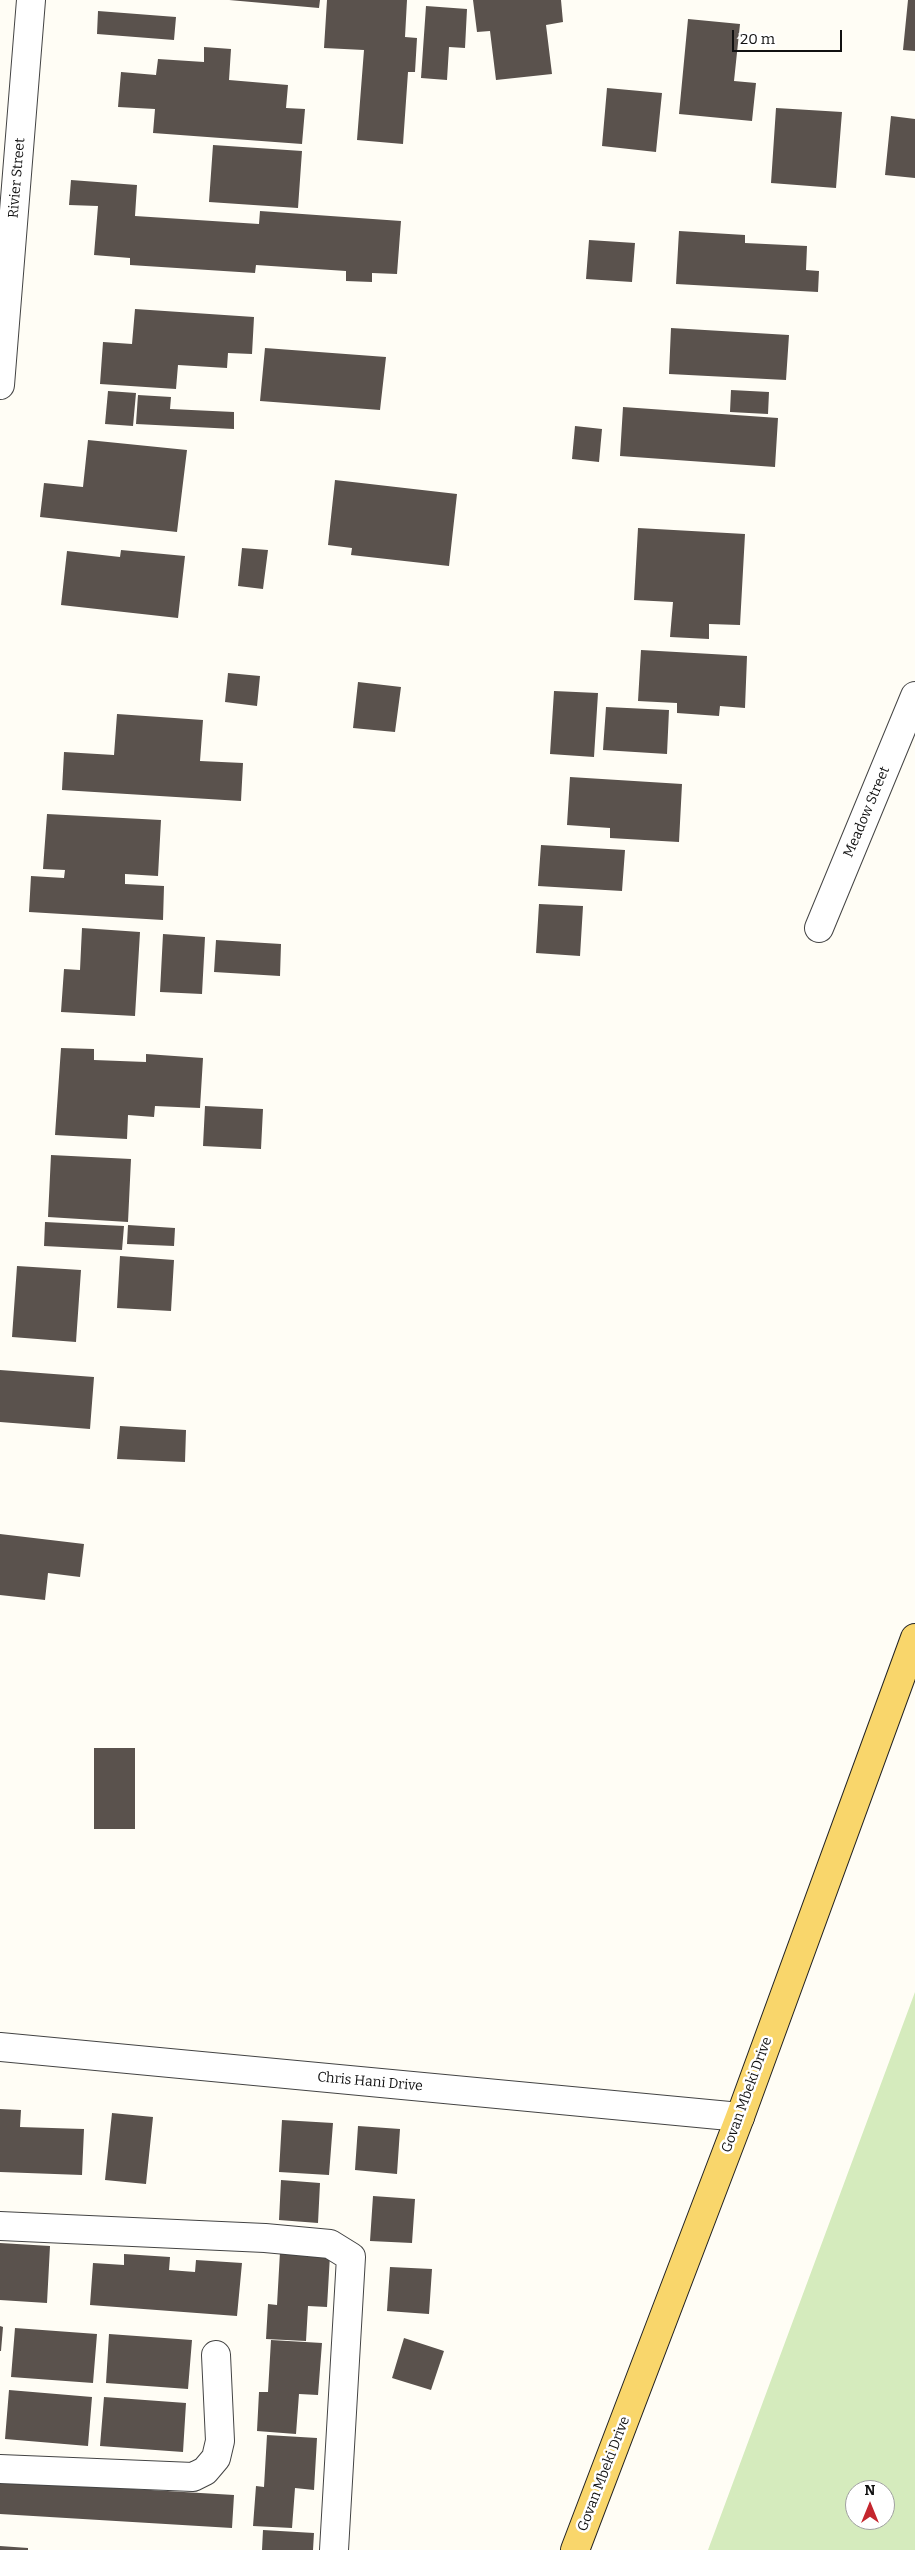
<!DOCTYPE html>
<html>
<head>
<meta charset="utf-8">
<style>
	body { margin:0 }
	#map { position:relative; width:915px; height:2550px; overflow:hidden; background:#fffdf5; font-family:Bitter,serif }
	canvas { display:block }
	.north { position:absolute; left:845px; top:2480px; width:50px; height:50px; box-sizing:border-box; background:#fff; border:1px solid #a0a0a0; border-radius:50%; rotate:0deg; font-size:14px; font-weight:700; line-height:20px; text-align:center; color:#111 }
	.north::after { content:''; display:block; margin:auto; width:18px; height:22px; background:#c4262e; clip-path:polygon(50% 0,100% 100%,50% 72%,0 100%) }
	.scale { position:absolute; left:732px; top:30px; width:110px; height:22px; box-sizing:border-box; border:2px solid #111; border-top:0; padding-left:6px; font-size:15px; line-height:18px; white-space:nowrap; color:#111; -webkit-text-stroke:4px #fff; paint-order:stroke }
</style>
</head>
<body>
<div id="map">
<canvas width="915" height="2550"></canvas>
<div class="north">N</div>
<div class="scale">20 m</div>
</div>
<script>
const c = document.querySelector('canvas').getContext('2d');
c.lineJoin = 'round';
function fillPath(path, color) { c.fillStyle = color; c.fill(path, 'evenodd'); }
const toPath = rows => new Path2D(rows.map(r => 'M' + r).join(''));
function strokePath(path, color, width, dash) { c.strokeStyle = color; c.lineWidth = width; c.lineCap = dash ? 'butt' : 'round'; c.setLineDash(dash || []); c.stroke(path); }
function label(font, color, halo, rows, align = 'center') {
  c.font = font + ' Bitter,serif'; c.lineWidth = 5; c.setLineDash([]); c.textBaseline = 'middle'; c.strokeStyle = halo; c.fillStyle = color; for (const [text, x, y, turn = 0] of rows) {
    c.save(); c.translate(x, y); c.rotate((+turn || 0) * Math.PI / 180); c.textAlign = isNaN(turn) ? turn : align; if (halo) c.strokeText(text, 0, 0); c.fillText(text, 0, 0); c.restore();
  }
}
const green = toPath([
	[915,1992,915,2550,708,2550],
	[855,2490,885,2490,885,2520,855,2520]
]);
const building = toPath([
	[229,0,320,0,319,8],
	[327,0,407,0,405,37,417,38,415,72,408,72,403,144,357,140,364,50,324,48],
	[473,0,561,0,563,22,546,25,552,74,496,80,490,31,477,32],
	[908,0,915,0,915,51,903,50],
	[426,6,467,9,465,48,449,47,447,80,421,78],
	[98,11,176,17,174,40,97,34],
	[688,19,740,24,734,81,756,83,752,121,679,114],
	[204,47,231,49,229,80,288,85,286,108,305,109,302,144,153,133,155,109,118,107,121,72,156,75,158,59,204,62],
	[607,88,662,93,656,152,602,146],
	[776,108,842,112,836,188,771,183],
	[891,116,915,119,915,178,885,175],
	[213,145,302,151,298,208,209,202],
	[71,180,137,185,135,216,259,224,260,211,401,221,397,274,372,273,372,282,346,281,346,271,256,265,255,273,130,265,130,258,94,255,98,206,69,205],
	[679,231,745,235,745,243,807,246,806,270,819,271,818,292,676,284],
	[589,240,635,243,632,282,586,279],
	[135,309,254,317,252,354,228,353,227,368,178,365,176,389,100,384,103,342,132,344],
	[671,328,789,335,786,380,669,374],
	[265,348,386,357,380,410,260,401],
	[731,390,769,392,768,414,730,412],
	[108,391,136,393,133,426,105,424],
	[138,395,171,397,170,409,234,412,234,429,136,424],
	[623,407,778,418,775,467,620,456],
	[575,426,602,429,599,462,572,459],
	[88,440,187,450,177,532,40,517,44,483,83,487],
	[335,480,457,494,449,566,351,555,352,548,328,545],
	[638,528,745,534,740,625,709,624,709,639,670,637,673,602,634,600],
	[242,548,268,550,263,589,238,586],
	[121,550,185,556,178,618,61,605,67,551,120,557],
	[641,650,747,656,745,708,720,706,719,716,677,713,677,703,638,701],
	[228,673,260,676,257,706,225,702],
	[358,682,401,687,395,732,353,728],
	[554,691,598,693,594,757,550,754],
	[606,707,669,710,667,754,603,750],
	[117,714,203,720,200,761,243,763,241,801,62,790,64,752,114,755],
	[570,777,682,784,679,842,610,838,610,828,567,825],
	[47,814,161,820,158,876,125,874,125,884,164,886,163,920,29,912,31,876,64,878,65,870,43,869],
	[541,845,625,850,622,891,538,886],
	[539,904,583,906,580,956,536,953],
	[82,928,140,932,135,1016,61,1012,64,969,80,970],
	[163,934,205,937,202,994,160,992],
	[216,940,281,944,280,976,214,972],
	[61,1048,94,1049,94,1060,146,1062,146,1054,203,1058,200,1108,155,1106,154,1117,128,1115,127,1139,55,1135],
	[205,1106,263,1109,261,1149,203,1146],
	[51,1155,131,1159,128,1222,48,1217],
	[45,1222,124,1226,122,1250,44,1246],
	[128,1225,175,1228,174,1246,127,1244],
	[120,1256,174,1260,171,1311,117,1308],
	[17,1266,81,1270,76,1342,12,1337],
	[0,1370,94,1377,90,1429,0,1422],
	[120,1426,186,1430,185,1462,117,1459],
	[0,1534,84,1544,80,1577,48,1573,45,1600,0,1595],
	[94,1748,135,1748,135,1829,94,1829],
	[0,2109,21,2110,20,2127,84,2129,82,2175,0,2172],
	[112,2113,153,2117,146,2184,105,2180],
	[282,2120,333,2123,329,2175,279,2172],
	[358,2126,400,2129,397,2174,355,2170],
	[281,2180,320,2183,318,2223,279,2220],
	[373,2196,415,2199,412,2243,370,2241],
	[0,2243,50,2246,47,2303,0,2300],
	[280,2252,330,2255,327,2307,308,2306,306,2341,266,2339,268,2304,277,2305],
	[124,2254,170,2257,169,2270,195,2272,196,2260,242,2263,237,2316,90,2305,93,2263,124,2265],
	[390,2267,432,2269,429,2314,387,2311],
	[0,2326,3,2327,1,2351,0,2351],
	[15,2328,97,2334,93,2383,11,2377],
	[109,2334,192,2340,188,2389,106,2383],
	[404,2338,444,2351,431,2390,392,2378],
	[271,2340,322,2343,318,2395,299,2394,296,2434,257,2431,259,2392,268,2392],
	[9,2390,92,2397,88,2446,5,2439],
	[104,2397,186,2403,183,2452,100,2446],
	[267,2435,317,2438,314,2490,295,2488,292,2528,253,2526,256,2486,264,2487],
	[0,2481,234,2495,232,2528,0,2514],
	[263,2530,314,2533,313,2550,262,2550],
	[0,2546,28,2548,28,2550,0,2550]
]);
const minor = toPath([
	[0,385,31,0],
	[819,928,915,696],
	[0,2047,740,2117],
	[0,2226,265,2238,330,2244,351,2257,334,2550],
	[0,2469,193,2477,205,2471,216,2458,220,2441,216,2355]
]);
const major = toPath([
	[575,2550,740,2117,915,1638]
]);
const streetNames = [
	["Rivier Street",17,178,-85],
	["Meadow Street",867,812,-67],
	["Chris Hani Drive",370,2082,5],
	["Govan Mbeki Drive",747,2095,-70],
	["Govan Mbeki Drive",604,2474,-69]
];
fillPath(green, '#d5ebbd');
fillPath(building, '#5a524d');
strokePath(minor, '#444', 30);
strokePath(major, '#222', 30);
strokePath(minor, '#fff', 28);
strokePath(major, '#f9d66b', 28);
label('14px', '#111', '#fff', streetNames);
</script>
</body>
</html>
